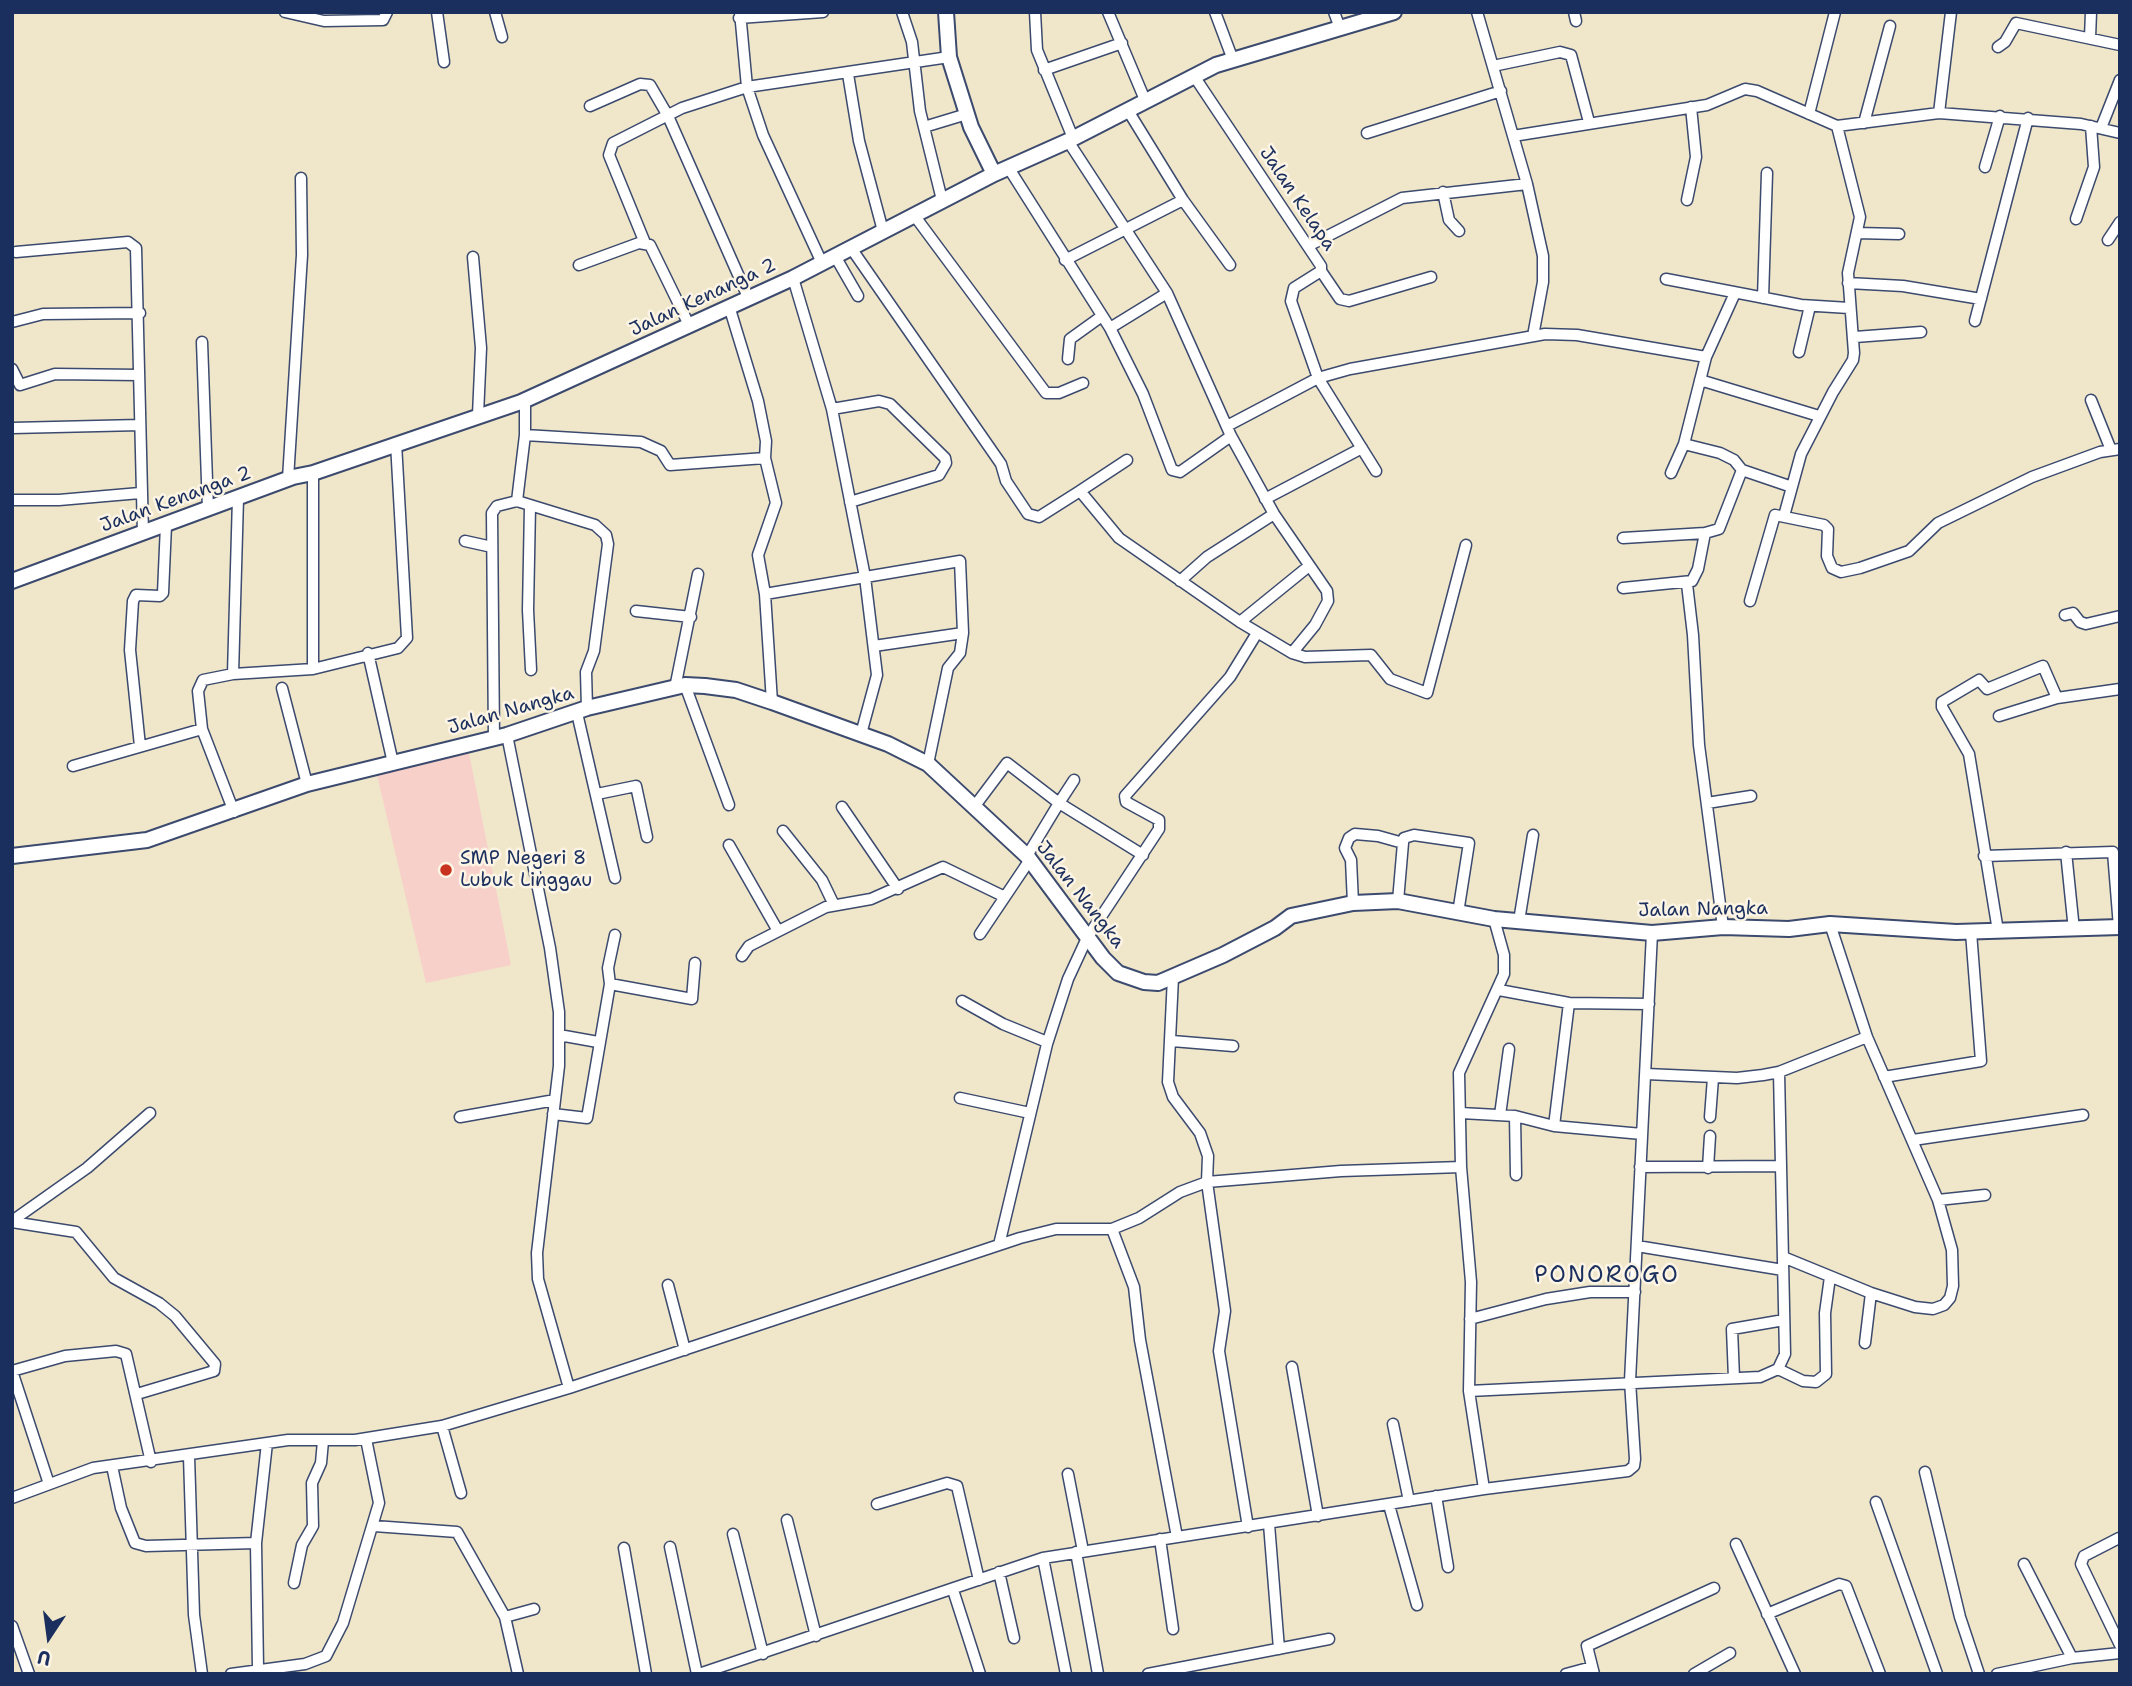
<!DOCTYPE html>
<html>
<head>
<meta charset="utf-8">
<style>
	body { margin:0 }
	#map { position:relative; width:2132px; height:1686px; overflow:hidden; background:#f0e6c9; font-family:"Shantell Sans",sans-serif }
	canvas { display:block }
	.frame { position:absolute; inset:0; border:14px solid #1b2f5e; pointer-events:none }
	.north { position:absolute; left:14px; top:1602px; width:70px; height:70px; -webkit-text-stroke:5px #fcf5e5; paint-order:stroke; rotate:193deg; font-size:19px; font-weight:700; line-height:28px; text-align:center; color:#1b2f5e }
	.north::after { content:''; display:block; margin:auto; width:24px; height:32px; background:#1b2f5e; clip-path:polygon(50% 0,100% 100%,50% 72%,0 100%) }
</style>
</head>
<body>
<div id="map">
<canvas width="2132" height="1686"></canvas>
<div class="frame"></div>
<div class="north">U</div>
</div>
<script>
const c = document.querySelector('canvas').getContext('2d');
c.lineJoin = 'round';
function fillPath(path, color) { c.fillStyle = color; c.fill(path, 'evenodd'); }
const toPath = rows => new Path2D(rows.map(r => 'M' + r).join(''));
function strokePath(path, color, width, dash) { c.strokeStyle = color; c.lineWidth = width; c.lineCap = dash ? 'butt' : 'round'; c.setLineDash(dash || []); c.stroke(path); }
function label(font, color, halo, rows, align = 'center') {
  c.font = font + ' "Shantell Sans",sans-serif'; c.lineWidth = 5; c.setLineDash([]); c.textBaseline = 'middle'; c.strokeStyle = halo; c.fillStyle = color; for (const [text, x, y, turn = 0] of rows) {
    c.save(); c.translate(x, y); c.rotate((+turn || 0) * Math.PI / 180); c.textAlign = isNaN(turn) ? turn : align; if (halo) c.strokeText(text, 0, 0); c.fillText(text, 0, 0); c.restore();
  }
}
const built = toPath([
	[469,753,511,965,426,983,377,775]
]);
const street = toPath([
	[285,12,324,21,383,20,387,12],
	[437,12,444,62],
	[495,12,502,37],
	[740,12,747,87,763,135,822,263],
	[902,12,912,42,920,111,942,200],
	[1035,12,1037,50,1073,138],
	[1108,12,1145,100],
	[1215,12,1233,60],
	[1334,12,1340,28],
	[1477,12,1527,184,1543,256,1543,282,1533,336],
	[1574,12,1576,21],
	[739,18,823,12],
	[2090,38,2091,12],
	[1998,47,2005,42,2016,23,2120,45],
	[1493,66,1560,52,1571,55,1589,122],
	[1044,70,1122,43],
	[848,74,859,141,883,231],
	[1194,76,1321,266,1321,271,1294,288,1291,301,1318,378,1376,471],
	[590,106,640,84,650,85,668,116,748,297],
	[1127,109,1183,200,1230,265],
	[1939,113,1951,12],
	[1809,114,1835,12],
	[1864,123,1890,26],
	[924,127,967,114],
	[2101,128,2120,80],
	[1367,133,1501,91],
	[1513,136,1707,105,1745,89,1757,91,1837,126,1939,113,2081,124,2120,133],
	[1008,167,1110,328,1143,394,1172,470,1180,472,1231,436],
	[1985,167,2000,116],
	[1443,192,1449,220,1459,231],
	[1687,200,1696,157,1691,107],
	[914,215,1046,393,1059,393,1083,383],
	[2076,219,2094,167,2091,126],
	[1857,233,1899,234],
	[2108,240,2120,222],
	[645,243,609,155,613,143,682,108,747,87,949,57],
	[1308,246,1402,198,1527,184],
	[851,248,1001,464,1006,481,1028,514,1039,517,1080,491,1119,538,1240,622,1292,653,1315,625,1328,601,1327,591,1274,514,1231,436,1167,293,1068,141],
	[16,252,128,242,136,248,143,534],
	[835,256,858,296],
	[473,257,481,348,478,415],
	[1065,260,1183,200],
	[579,265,639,243,650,245,689,325],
	[1321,271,1340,299,1349,301,1431,277],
	[793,278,832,409,865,577,877,675,861,734],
	[1666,279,1801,305,1849,308],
	[1848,283,1903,286,1981,299],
	[1735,293,1706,357,1684,444,1720,453,1734,460,1742,470,1792,487],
	[1763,298,1767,173],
	[1975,321,2028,118],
	[12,322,43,314,140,313],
	[1110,328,1167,293],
	[1855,337,1921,332],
	[202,342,208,509],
	[1799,352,1810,306],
	[1068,359,1070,339,1102,316],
	[12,369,20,385,55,374,139,375],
	[1700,380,1819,416],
	[2091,400,2111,450],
	[832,409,879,401,890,404,945,458,946,463,939,475,850,502],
	[1227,426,1318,378,1350,369,1545,334,1577,335,1706,357],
	[12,428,140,425],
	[525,435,641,442,661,451,670,465,765,458,766,441,758,401,729,306],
	[765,458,776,503,758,555,765,594,772,702],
	[1671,473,1684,444],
	[288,479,302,255,301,178],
	[1080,491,1127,460],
	[1265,499,1362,448],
	[12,500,59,500,140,493],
	[517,501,525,435,525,400],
	[530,506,528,610,531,670],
	[1784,516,1801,454,1833,392,1853,360,1854,353,1848,273,1860,217,1837,126],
	[1623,538,1705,533,1719,529,1742,470],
	[465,541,492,547],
	[1180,581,1207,557,1274,514],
	[1687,584,1693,635,1699,745,1723,927],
	[1623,588,1692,581,1698,569,1705,533],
	[765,594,960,561,963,633,960,653,948,668,928,764],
	[1750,601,1775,515,1824,525,1828,529,1827,556,1832,568,1841,572,1860,568,1909,551,1938,523,2032,477,2100,452,2120,449],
	[636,611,691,617],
	[2065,615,2073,613,2080,622,2086,624,2120,616],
	[1240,622,1309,566],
	[874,646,963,633],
	[368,653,393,763],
	[1292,653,1305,657,1371,655,1390,679,1427,693,1466,545],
	[313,669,313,473],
	[233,674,238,498],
	[685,685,729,805],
	[282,688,307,784],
	[675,688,698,574],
	[577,713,615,878],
	[1999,716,2057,698],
	[507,735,550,948,559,1012,559,1066,537,1253,538,1279,569,1388],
	[494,739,492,513,497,506,517,501,595,525,606,535,608,544,594,651,586,672,587,708],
	[140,746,130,650,133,601,136,595,160,596,163,593,166,525],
	[73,766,202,729],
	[597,794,636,786,647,837],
	[1707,803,1751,796],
	[842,807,898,889],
	[974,807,1007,763,1059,803,1074,780],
	[234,812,202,729,198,691,203,680,233,674,313,669,398,648,407,638,396,443],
	[783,831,822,880,834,905],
	[729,845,778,931],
	[2066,852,2074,930],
	[1027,856,1059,803,1143,855],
	[1984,856,2113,852,2119,927],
	[1398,901,1403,843],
	[1353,903,1351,860,1345,848,1349,838,1355,834,1378,836,1403,843,1404,838,1414,835,1469,843,1458,913],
	[1519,921,1533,835],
	[1998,931,1969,754,1942,707,1942,702,1979,680,1987,689,2043,666,2057,698,2120,689],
	[980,934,1029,861],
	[742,956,749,946,826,907,871,899,943,867,1003,896],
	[1173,977,1168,1082,1173,1097,1200,1133,1208,1156,1207,1182,1225,1311,1219,1351,1248,1527],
	[610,984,692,999,695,963],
	[1499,990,1569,1003,1649,1004],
	[962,1001,1003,1024,1047,1042],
	[559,1035,598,1042],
	[1172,1041,1233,1046],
	[1646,1074,1737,1078,1763,1075,1779,1072,1867,1037],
	[1884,1077,1981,1061,1971,932],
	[960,1098,1030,1113],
	[1461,1113,1515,1116,1554,1126,1642,1134],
	[553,1114,587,1118,610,984,608,968,615,935],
	[1500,1115,1509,1049],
	[1515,1116,1516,1175],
	[460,1117,555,1100],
	[1710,1117,1713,1078],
	[1554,1126,1569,1003],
	[1913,1140,2083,1115],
	[1640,1167,1781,1166],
	[1708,1168,1710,1136],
	[1938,1200,1985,1195],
	[12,1221,87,1168,150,1113],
	[12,1222,76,1232,114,1278,159,1303,175,1316,215,1364,214,1371,137,1394],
	[1112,1229,1134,1287,1140,1340,1177,1537],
	[999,1245,1047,1044,1068,979,1087,938,1159,829,1159,820,1126,802,1125,796,1230,677,1257,633],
	[1637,1246,1783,1270],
	[1783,1257,1871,1293,1915,1307,1933,1309,1944,1305,1950,1298,1953,1286,1952,1250,1938,1200,1867,1037,1830,924],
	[668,1285,685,1350],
	[1470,1319,1546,1299,1590,1292,1635,1292],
	[1865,1343,1871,1293],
	[1292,1367,1318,1516],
	[1778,1369,1803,1381,1816,1382,1826,1374,1825,1313,1830,1277],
	[1734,1378,1732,1329,1784,1320],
	[1469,1391,1760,1377,1778,1369,1785,1354,1779,1072],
	[1393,1424,1409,1501],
	[442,1426,461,1493],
	[189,1456,194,1615,202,1674],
	[112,1466,121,1508,135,1543,146,1546,256,1543],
	[1925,1472,1960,1617,1979,1674],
	[1068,1474,1083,1551],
	[49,1484,12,1371,65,1356,116,1351,126,1354,151,1462],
	[1484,1489,1469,1391,1471,1282,1461,1167,1459,1073,1504,974,1504,955,1494,919],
	[1436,1496,1448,1567],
	[12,1498,93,1468,288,1440,355,1440,442,1426,569,1388,1020,1238,1056,1229,1112,1229,1139,1218,1180,1192,1207,1182,1341,1171,1461,1167],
	[1876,1502,1937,1674],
	[877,1504,947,1483,957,1486,979,1580],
	[1389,1505,1417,1605],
	[787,1520,816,1636],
	[1269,1524,1279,1649],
	[374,1526,457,1532,505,1617,518,1674],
	[733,1534,763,1654],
	[2119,1538,2084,1556,2081,1564,2120,1645],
	[1160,1539,1173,1629],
	[1736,1544,1795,1674],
	[670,1547,697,1674],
	[624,1548,646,1674],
	[1076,1552,1098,1674],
	[1043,1558,1066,1674],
	[2024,1564,2072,1658],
	[999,1572,1014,1638],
	[294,1583,302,1545,313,1526,312,1483,321,1463,323,1441],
	[953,1590,980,1674],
	[1767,1614,1839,1584,1846,1586,1880,1674],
	[505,1617,534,1609],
	[12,1626,29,1674],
	[258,1668,256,1543,267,1443],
	[231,1674,305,1664,326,1656,343,1623,379,1503,366,1439],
	[699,1674,1043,1558,1484,1489,1628,1471,1634,1466,1635,1459,1630,1381,1652,933],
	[1148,1674,1329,1639],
	[1566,1674,1592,1667],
	[1594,1674,1587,1646,1714,1588],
	[1694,1674,1730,1653],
	[1997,1674,2072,1658,2120,1653]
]);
const secondary = toPath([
	[946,12,949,57,971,127,994,174],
	[12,581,293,477,313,473,521,402,793,278,994,174,1068,141,1216,65,1394,12],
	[12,856,147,840,307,784,507,735,587,708,685,685,705,686,736,690,772,702,888,744,928,764,1027,856,1103,958,1118,973,1144,982,1158,983,1223,955,1275,928,1291,916,1353,903,1398,901,1494,919,1652,933,1723,927,1789,929,1830,924,1956,932,2120,927]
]);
const markers = [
	[446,870,7,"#c8321e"]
];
const streetNames = [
	["Jalan Kelapa",1297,199,56],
	["Jalan Kenanga 2",703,298,-25],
	["Jalan Kenanga 2",176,500,-20],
	["Jalan Nangka",511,711,-16],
	["Jalan Nangka",1080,895,52],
	["Jalan Nangka",1703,910,-1]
];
const poiNames = [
	["SMP Negeri 8",460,859],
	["Lubuk Linggau",460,881]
];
const quarterNames = [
	["PONOROGO",1607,1276]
];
fillPath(built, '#f7d0ca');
strokePath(street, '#3b4a6e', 13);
strokePath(secondary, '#3b4a6e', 18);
strokePath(street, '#fff', 10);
strokePath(secondary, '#fff', 14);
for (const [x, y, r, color] of markers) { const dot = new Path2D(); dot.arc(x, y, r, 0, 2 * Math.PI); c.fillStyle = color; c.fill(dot); strokePath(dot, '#fcf5e5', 2.5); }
label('19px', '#1b2f5e', '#fcf5e5', streetNames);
label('19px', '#1b2f5e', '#fcf5e5', poiNames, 'left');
c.letterSpacing = '2px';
label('23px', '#1b2f5e', '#fcf5e5', quarterNames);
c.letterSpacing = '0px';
</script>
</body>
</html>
